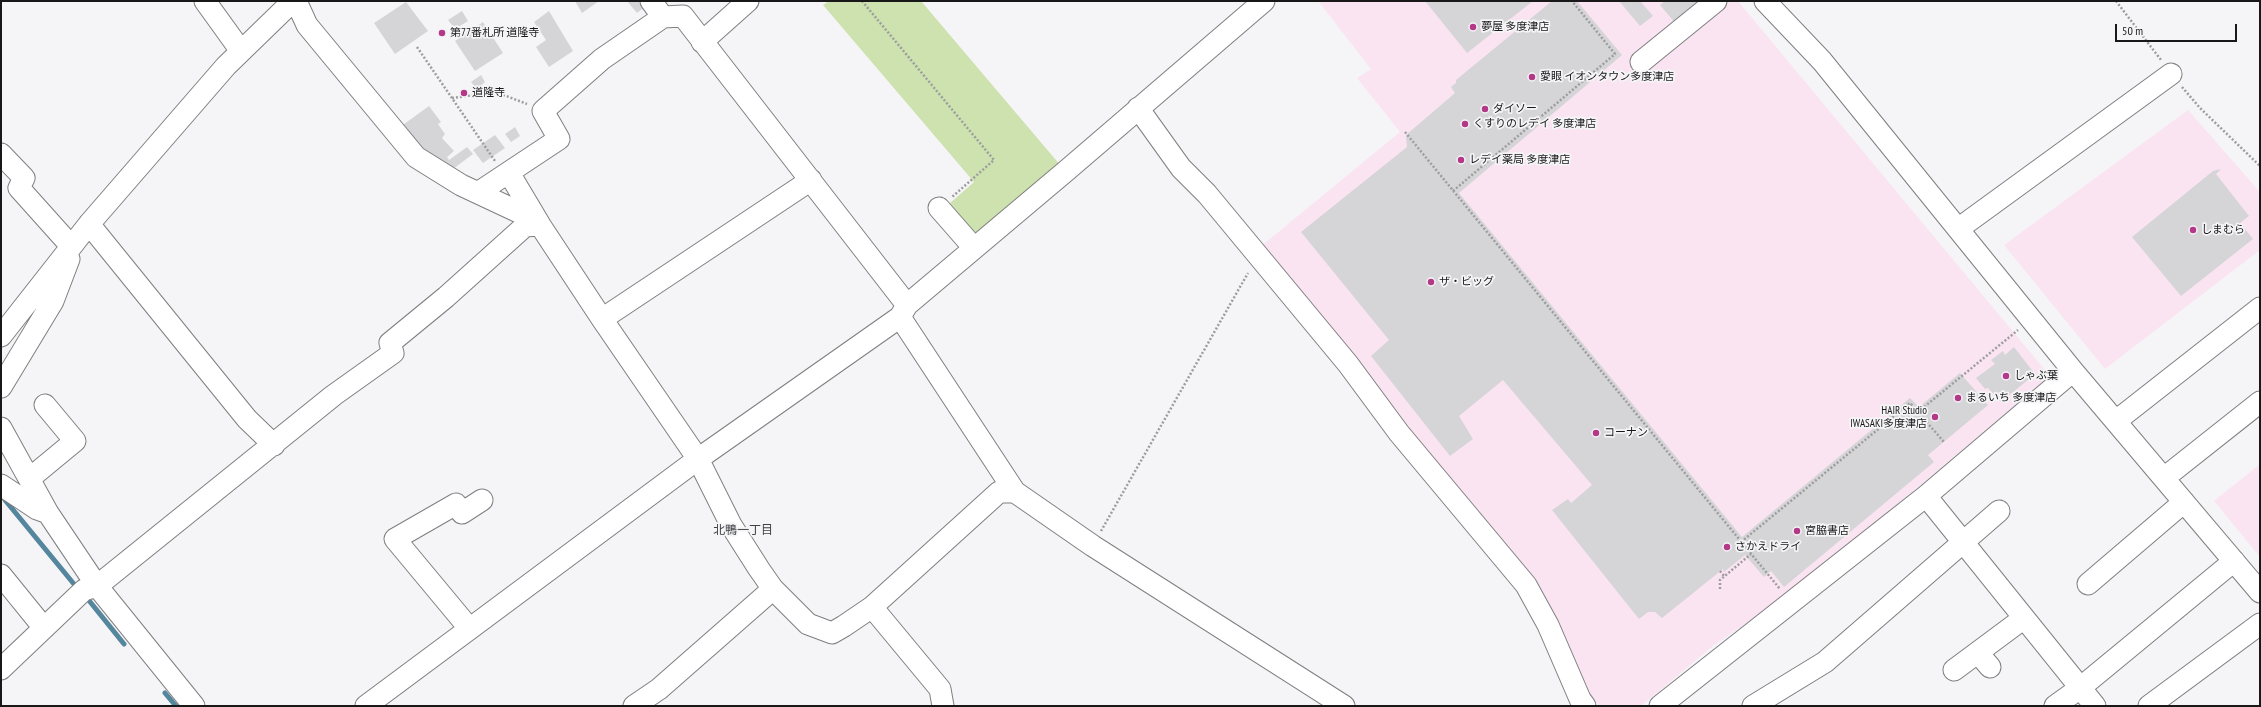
<!DOCTYPE html>
<html>
<head>
<meta charset="utf-8">
<style>
	body { margin:0 }
	#map { position:relative; width:2261px; height:707px; overflow:hidden; background:#f5f5f7; font-family:"PT Sans Narrow",sans-serif }
	canvas { display:block }
	.frame { position:absolute; inset:0; border:2px solid #181819; pointer-events:none }
	.scale { position:absolute; left:2115px; top:24px; width:122px; height:18px; box-sizing:border-box; border:2px solid #181819; border-top:0; padding-left:5px; font-size:12px; line-height:14px; white-space:nowrap; color:#181819; -webkit-text-stroke:3px #f5f5f7; paint-order:stroke }
</style>
</head>
<body>
<div id="map">
<canvas width="2261" height="707"></canvas>
<div class="frame"></div>
<div class="scale">50 m</div>
</div>
<script>
const c = document.querySelector('canvas').getContext('2d');
c.lineJoin = 'round';
function fillPath(path, color) { c.fillStyle = color; c.fill(path, 'evenodd'); }
const toPath = rows => new Path2D(rows.map(r => 'M' + r).join(''));
function strokePath(path, color, width, dash) { c.strokeStyle = color; c.lineWidth = width; c.lineCap = dash ? 'butt' : 'round'; c.setLineDash(dash || []); c.stroke(path); }
function label(font, color, halo, rows, align = 'center') {
  c.font = font + ' "PT Sans Narrow","Noto Sans JP",sans-serif'; c.lineWidth = 3.5; c.setLineDash([]); c.textBaseline = 'middle'; c.strokeStyle = halo; c.fillStyle = color; for (const [text, x, y, turn = 0] of rows) {
    c.save(); c.translate(x, y); c.rotate((+turn || 0) * Math.PI / 180); c.textAlign = isNaN(turn) ? turn : align; if (halo) c.strokeText(text, 0, 0); c.fillText(text, 0, 0); c.restore();
  }
}
const commercial = toPath([
	[1318,1,1738,1,2050,376,1795,590,1713,646,1641,706,1599,706,1592,697,1564,640,1402,418,1354,356,1260,247,1400,132,1357,78,1371,69],
	[2188,110,2260,192,2260,250,2105,369,2004,245],
	[2260,464,2260,557,2214,501]
]);
const green = toPath([
	[829,1,921,1,1061,166,976,238,950,203,974,182,823,5]
]);
const stream = toPath([
	[5,500,78,589],
	[87,598,124,644],
	[165,693,176,706]
]);
const building = toPath([
	[575,1,599,1,582,13],
	[627,1,640,1,645,7,637,13],
	[1425,1,1533,1,1467,53],
	[1552,1,1577,1,1622,55,1459,193,1742,537,1910,398,1919,407,1960,373,1988,405,1928,455,1934,462,1784,587,1771,571,1764,577,1745,555,1724,572,1723,569,1662,618,1655,612,1648,612,1639,619,1552,510,1568,499,1571,503,1592,485,1503,380,1459,416,1473,439,1450,456,1371,356,1389,340,1301,232,1407,147,1406,135,1455,93,1451,87,1456,83,1456,80],
	[1619,1,1640,1,1653,16,1640,26],
	[1665,1,1703,1,1676,24,1660,5],
	[406,2,428,31,395,54,374,23],
	[462,11,468,21,455,29,448,20],
	[549,11,573,51,549,67,536,47,546,40,534,22],
	[483,22,503,53,475,71,455,41],
	[481,75,485,82,477,89,471,82],
	[429,106,441,122,438,124,445,134,442,138,454,151,447,157,449,160,467,147,473,154,449,172,435,166,400,127],
	[515,127,520,136,511,142,505,134],
	[495,135,505,148,483,163,473,150],
	[2221,169,2216,174,2249,216,2240,223,2253,239,2181,296,2132,237,2213,171],
	[2014,347,2035,374,2001,402,1988,388,1985,389,1976,378,1995,364,1991,360,2003,351,2005,355]
]);
const path = toPath([
	[862,1,994,160,952,197],
	[2116,1,2161,60],
	[417,47,495,161],
	[2182,87,2200,108,2260,166],
	[452,98,496,92,527,104],
	[1405,132,1780,589],
	[1453,191,1615,54,1572,1],
	[1918,412,2018,330],
	[1101,531,1248,273],
	[1741,542,1910,403,1944,442],
	[1720,571,1724,576],
	[1720,589,1720,580,1751,554]
]);
const minor = toPath([
	[205,1,241,51],
	[296,1,307,25,416,157,461,185,525,215,539,224],
	[651,1,663,17],
	[1765,1,1822,61,2073,371,2260,592],
	[702,42,748,1],
	[1641,62,1716,1],
	[1138,108,1181,168,1207,194,1348,364,1399,433,1526,585,1548,625,1580,699,1585,706],
	[1,154,24,178,19,188,71,246],
	[509,173,540,225,602,319,698,459,731,525,759,569,773,589,808,624,832,633,844,626,872,607,999,492,1015,492],
	[479,192,559,139,543,111,602,59,663,17,683,16,907,305],
	[939,208,974,248],
	[89,224,247,419,274,445],
	[1958,229,2171,74],
	[900,317,1015,492,1093,546,1344,706],
	[602,319,811,180],
	[1,336,89,224,226,66,293,1],
	[1,387,53,301,69,259],
	[2116,421,2260,308],
	[1,428,48,513,97,586,194,706],
	[2164,478,2260,402],
	[29,479,75,441,45,405],
	[1,485,37,509,48,513],
	[1926,496,2095,706],
	[1,575,44,628],
	[2088,584,2184,502],
	[872,607,940,689,943,706],
	[469,628,395,539,456,504,462,513,482,500],
	[1978,653,1990,667],
	[1,669,84,590,97,586,334,395,393,353,390,343,446,297,525,226,540,225],
	[1954,670,2024,618],
	[366,706,698,459,900,317,907,305,1066,171,1264,1],
	[634,706,659,689,773,589],
	[1660,706,1926,496,2073,371],
	[1753,706,1825,662,1999,511],
	[2055,706,2080,688,2234,561],
	[2149,706,2260,624]
]);
const markers = [
	[1473,27,4,"#b33888"],
	[442,33,4,"#b33888"],
	[1532,77,4,"#b33888"],
	[464,93,4,"#b33888"],
	[1485,109,4,"#b33888"],
	[1465,124,4,"#b33888"],
	[1461,160,4,"#b33888"],
	[2193,230,4,"#b33888"],
	[1431,282,4,"#b33888"],
	[2006,376,4,"#b33888"],
	[1958,398,4,"#b33888"],
	[1935,417,4,"#b33888"],
	[1596,433,4,"#b33888"],
	[1797,531,4,"#b33888"],
	[1727,547,4,"#b33888"]
];
const poiNames = [
	["夢屋 多度津店",1481,27],
	["第77番札所 道隆寺",450,33],
	["愛眼 イオンタウン多度津店",1540,77],
	["道隆寺",472,93],
	["ダイソー",1493,109],
	["くすりのレデイ 多度津店",1473,124],
	["レデイ薬局 多度津店",1469,160],
	["しまむら",2201,230],
	["ザ・ビッグ",1439,282],
	["しゃぶ葉",2014,376],
	["まるいち 多度津店",1966,398],
	["HAIR Studio",1927,411,"right"],
	["IWASAKI多度津店",1927,424,"right"],
	["コーナン",1604,433],
	["宮脇書店",1805,531],
	["さかえドライ",1735,547]
];
const neighbourhoodNames = [
	["北鴨一丁目",743,531]
];
fillPath(commercial, '#fbe4f1');
fillPath(green, '#cde2af');
strokePath(stream, '#54869e', 5);
fillPath(building, '#d5d5d7');
strokePath(minor, '#7f7f81', 23);
strokePath(path, '#9d9d9f', 2.5, [2, 2]);
strokePath(minor, '#fff', 21);
for (const [x, y, r, color] of markers) { const dot = new Path2D(); dot.arc(x, y, r, 0, 2 * Math.PI); c.fillStyle = color; c.fill(dot); strokePath(dot, '#f5f5f7', 1.5); }
label('11px', '#181819', '#f5f5f7', poiNames, 'left');
label('12px', '#414243', '#f5f5f7', neighbourhoodNames);
</script>
</body>
</html>
